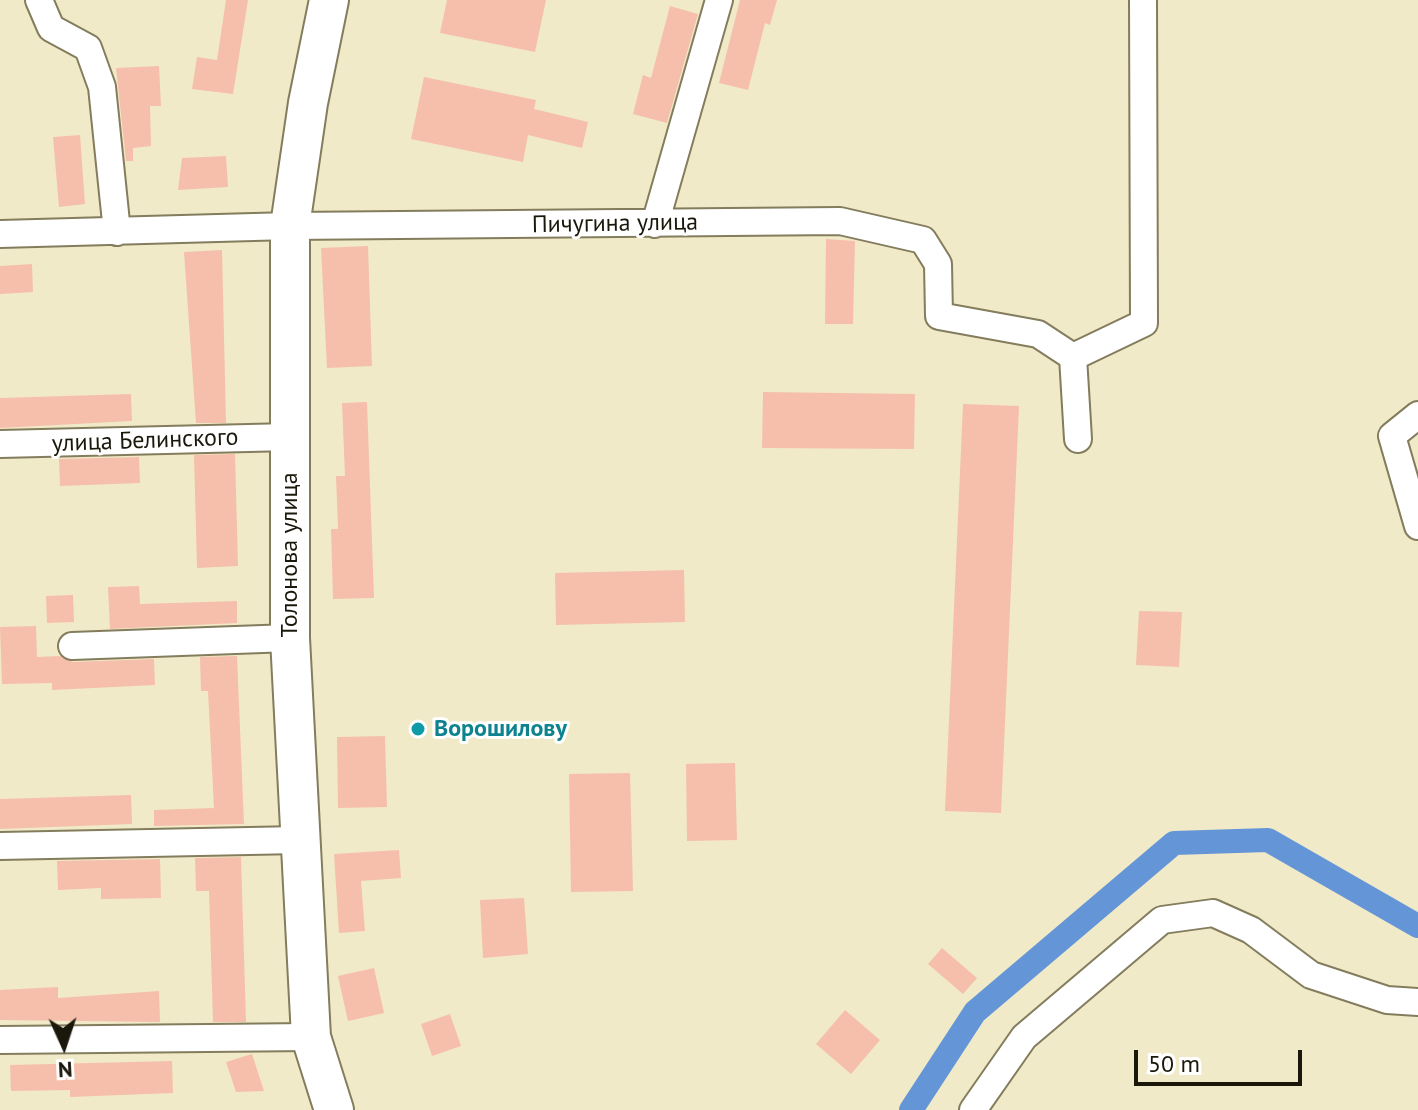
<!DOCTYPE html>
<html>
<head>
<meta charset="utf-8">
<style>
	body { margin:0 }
	#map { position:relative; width:1418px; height:1110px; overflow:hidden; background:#f1eac8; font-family:"PT Sans",sans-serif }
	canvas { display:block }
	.north { position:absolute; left:24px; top:1006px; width:80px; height:80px; -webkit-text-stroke:6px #fff; paint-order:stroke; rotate:177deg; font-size:22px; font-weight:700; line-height:32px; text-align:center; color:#1a170b }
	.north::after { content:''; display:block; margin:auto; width:28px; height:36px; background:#1a170b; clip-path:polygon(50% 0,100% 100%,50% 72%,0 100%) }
	.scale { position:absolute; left:1134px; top:1050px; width:168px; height:36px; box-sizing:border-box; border:4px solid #1a170b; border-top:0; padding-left:10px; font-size:24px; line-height:28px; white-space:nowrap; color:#1a170b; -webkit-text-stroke:6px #fff; paint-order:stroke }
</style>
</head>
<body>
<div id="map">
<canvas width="1418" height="1110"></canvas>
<div class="north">N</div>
<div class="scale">50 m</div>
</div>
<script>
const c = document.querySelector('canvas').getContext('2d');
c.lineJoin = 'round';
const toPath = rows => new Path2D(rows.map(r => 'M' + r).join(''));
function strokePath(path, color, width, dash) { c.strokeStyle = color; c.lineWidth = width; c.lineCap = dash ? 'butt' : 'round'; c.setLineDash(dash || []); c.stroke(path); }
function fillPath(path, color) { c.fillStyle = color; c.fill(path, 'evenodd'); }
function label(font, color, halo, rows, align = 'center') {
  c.font = font + ' "PT Sans",sans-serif'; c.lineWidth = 6; c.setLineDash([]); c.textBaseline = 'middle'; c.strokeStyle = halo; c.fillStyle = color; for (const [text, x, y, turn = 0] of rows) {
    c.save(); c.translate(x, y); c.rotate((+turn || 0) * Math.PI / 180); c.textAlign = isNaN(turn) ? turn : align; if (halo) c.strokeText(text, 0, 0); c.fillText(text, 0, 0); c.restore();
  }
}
const canal = toPath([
	[911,1110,975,1012,1174,843,1268,840,1418,926]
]);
const building = toPath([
	[226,0,248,0,233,94,192,89,197,57,217,60],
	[447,0,546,0,535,52,440,33],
	[740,0,777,0,770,25,765,23,748,90,719,83],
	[670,6,698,14,667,123,633,114,643,75,651,78],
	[159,66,161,106,150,106,151,146,133,148,133,161,126,161,116,68],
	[424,77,536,100,534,109,588,122,582,148,528,135,523,162,411,139],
	[80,135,85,204,59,207,53,137],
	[226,156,228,187,178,190,182,158],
	[826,239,855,241,853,324,825,324],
	[368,246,372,366,327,368,321,248],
	[222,250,226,423,196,423,184,252],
	[32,264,33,292,0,294,0,266],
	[763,392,915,394,914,449,762,448],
	[131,394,132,421,0,428,0,398],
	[367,402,374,598,333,599,331,529,338,529,336,476,345,476,342,403],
	[963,404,1019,406,1001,813,945,811],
	[235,454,238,566,197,568,194,455],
	[139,457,140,483,60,486,59,459],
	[684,570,685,622,556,625,555,573],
	[139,586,140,604,237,601,237,623,110,629,108,587],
	[73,595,74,622,47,623,46,596],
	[1139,611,1182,612,1179,667,1136,665],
	[36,626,37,657,60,656,73,662,154,659,155,685,52,690,52,683,2,684,0,627],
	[237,656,244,824,154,826,154,810,214,808,208,691,201,691,200,657],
	[385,736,387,807,338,808,337,737],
	[735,763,737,840,687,841,686,764],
	[630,773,633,891,571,892,569,774],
	[131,795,132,824,0,829,0,799],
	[399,850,401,878,361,881,365,931,339,933,334,854],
	[241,857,246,1022,213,1022,209,891,196,891,195,858],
	[160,859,161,898,101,899,101,888,58,890,57,861],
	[524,898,528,954,483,958,480,900],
	[942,948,977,978,963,994,928,964],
	[374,968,384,1013,348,1021,338,976],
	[58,987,58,998,159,991,160,1022,0,1020,0,990],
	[845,1010,880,1040,851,1074,816,1044],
	[450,1014,461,1046,432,1056,421,1024],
	[252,1054,264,1091,236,1092,226,1062],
	[172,1061,173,1093,70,1097,70,1090,11,1091,10,1065]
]);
const street = toPath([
	[39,0,51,28,88,48,102,87,117,232],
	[655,224,719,0],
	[0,234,290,226,840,221,923,240,938,264,939,316,1038,334,1073,357,1078,439],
	[1073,357,1144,323,1143,0],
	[1418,415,1392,436,1418,526],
	[0,444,290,437],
	[72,646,290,638],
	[0,846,299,840],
	[0,1040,311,1037],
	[973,1110,1024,1037,1162,920,1213,913,1251,930,1311,975,1387,1000,1418,1002]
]);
const secondary = toPath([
	[329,0,308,103,290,226,290,638,311,1037,334,1110]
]);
const markers = [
	[418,729,8,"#0f9aa8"]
];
const streetNames = [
	["Пичугина улица",615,224,-1],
	["улица Белинского",145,441,-2],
	["Толонова улица",290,555,-90]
];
const cultureNames = [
	["Ворошилову",434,729]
];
strokePath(canal, '#6495d7', 24);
fillPath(building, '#f5bfac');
strokePath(street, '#837c5d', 30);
strokePath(secondary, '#837c5d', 42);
strokePath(street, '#fff', 26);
strokePath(secondary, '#fff', 38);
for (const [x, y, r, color] of markers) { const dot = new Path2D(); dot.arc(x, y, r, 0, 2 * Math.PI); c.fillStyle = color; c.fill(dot); strokePath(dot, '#fff', 3); }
label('24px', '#1a170b', '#fff', streetNames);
label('bold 24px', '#0d838f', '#fff', cultureNames, 'left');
</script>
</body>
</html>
